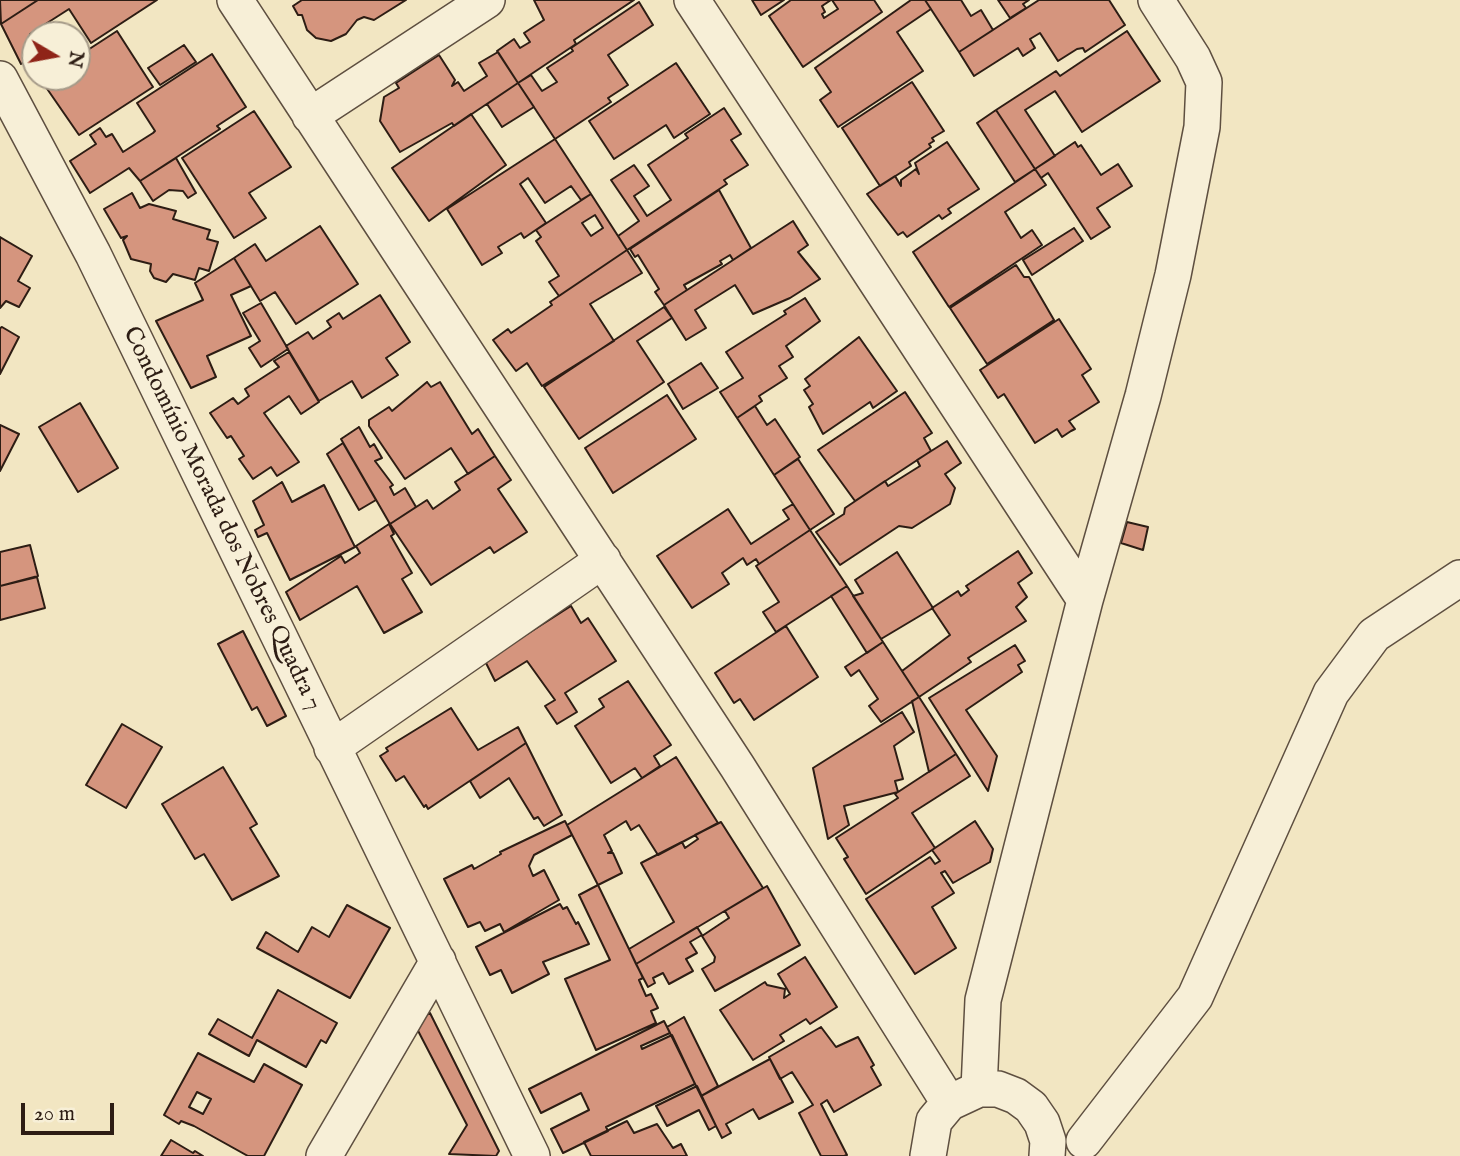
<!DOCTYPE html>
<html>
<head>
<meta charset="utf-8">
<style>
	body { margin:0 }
	#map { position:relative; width:1460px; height:1156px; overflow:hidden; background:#f2e6c2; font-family:"IM FELL English",serif }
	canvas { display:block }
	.north { position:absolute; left:21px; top:21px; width:70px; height:70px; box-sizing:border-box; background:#f7efd7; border:2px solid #a69b89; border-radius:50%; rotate:100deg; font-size:19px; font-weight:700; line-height:28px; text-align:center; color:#2d1d14 }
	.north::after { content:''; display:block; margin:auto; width:24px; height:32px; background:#8f2418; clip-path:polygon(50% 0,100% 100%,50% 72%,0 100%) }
	.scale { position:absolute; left:21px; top:1103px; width:93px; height:32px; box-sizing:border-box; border:4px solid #2d1d14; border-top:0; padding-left:9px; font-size:21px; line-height:24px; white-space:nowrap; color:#2d1d14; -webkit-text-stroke:5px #f7efd7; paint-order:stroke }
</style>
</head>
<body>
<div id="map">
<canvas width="1460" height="1156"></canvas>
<div class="north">N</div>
<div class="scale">20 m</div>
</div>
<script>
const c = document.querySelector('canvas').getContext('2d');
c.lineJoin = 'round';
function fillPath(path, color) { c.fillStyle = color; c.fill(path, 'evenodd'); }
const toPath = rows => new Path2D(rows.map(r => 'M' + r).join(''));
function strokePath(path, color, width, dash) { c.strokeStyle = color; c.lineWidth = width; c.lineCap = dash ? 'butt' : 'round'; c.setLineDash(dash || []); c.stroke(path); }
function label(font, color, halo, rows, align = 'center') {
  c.font = font + ' "IM FELL English",serif'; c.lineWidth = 5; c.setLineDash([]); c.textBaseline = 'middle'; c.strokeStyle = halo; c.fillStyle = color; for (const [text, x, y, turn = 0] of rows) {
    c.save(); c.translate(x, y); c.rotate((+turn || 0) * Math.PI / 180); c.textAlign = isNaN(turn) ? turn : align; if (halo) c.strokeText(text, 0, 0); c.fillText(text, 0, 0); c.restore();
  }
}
const building = toPath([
	[0,0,38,0,1,24,0,0],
	[38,0,157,0,91,43,69,9,30,34,35,43,35,56,21,64,1,24,38,0],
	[302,0,406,0,374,20,364,17,357,20,346,34,331,41,316,38,307,30,302,15,298,15,293,6,302,0],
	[534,0,634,0,574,40,576,44,518,83,497,51,514,39,520,48,530,42,524,33,544,20,534,0],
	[752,0,784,0,761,15,752,0],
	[791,0,831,0,822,6,825,12,822,14,824,18,838,9,832,0,874,0,882,12,803,67,769,16,791,0],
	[911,0,925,0,931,9,897,32,923,71,838,127,820,100,831,92,815,68,911,0],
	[925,0,961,0,971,16,981,10,993,30,959,52,925,0],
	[998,0,1029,0,1023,4,1026,8,1010,18,998,0],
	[1039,0,1109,0,1125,25,1085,52,1083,48,1077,49,1058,61,1040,33,1030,39,1035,48,1023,56,1018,48,974,76,959,52,1039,0],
	[639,2,653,25,608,55,628,85,608,98,611,102,555,139,518,83,531,75,542,91,557,82,547,68,573,51,571,48,639,2],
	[117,31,153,87,79,135,41,80,46,77,77,77,77,57,117,31],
	[1127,31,1160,81,1082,132,1055,91,1025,110,1055,156,1035,169,996,110,1056,71,1060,76,1127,31],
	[184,45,196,62,160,85,148,68,184,45],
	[498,52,518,83,454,126,452,123,400,152,380,121,384,97,399,88,396,83,439,55,455,80,452,86,458,82,464,91,487,76,479,63,498,52],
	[212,54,246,107,217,126,220,129,140,181,129,168,90,193,70,161,96,144,90,135,100,128,106,137,112,134,123,152,153,133,155,131,137,103,212,54],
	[676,63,710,114,674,138,666,125,614,159,589,121,676,63],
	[912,82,944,131,932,138,934,141,929,144,931,147,909,162,911,166,880,186,842,128,912,82],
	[518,83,534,107,502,127,487,104,518,83],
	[724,108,741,134,731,140,748,165,724,180,727,184,627,250,618,236,639,221,611,180,634,165,649,186,634,196,647,216,671,200,648,165,688,138,685,134,724,108],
	[996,110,1035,169,1015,182,977,123,996,110],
	[254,111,291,167,249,193,266,218,234,238,182,158,254,111],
	[471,114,506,165,429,221,392,168,471,114],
	[555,139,591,194,581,200,571,186,545,203,528,178,520,184,546,223,524,238,521,233,498,247,502,253,482,265,447,209,555,139],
	[947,142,979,189,948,209,951,213,942,219,939,215,907,237,903,232,898,235,867,194,895,176,901,186,901,180,916,169,919,174,915,163,947,142],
	[1075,142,1078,147,1081,145,1101,175,1118,164,1132,186,1097,208,1110,227,1091,239,1048,173,1041,178,1035,169,1075,142],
	[176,158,196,193,188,198,183,191,169,190,153,201,140,181,176,158],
	[1035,169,1046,185,1005,212,1021,238,1032,230,1042,245,949,307,913,252,1035,169],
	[719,190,751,248,733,260,730,255,720,261,722,264,684,285,687,290,664,305,655,292,659,289,638,255,635,257,630,249,719,190],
	[132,193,140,208,149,204,176,211,173,219,210,230,207,239,218,242,209,271,199,268,195,280,173,274,166,282,154,278,150,271,151,264,131,259,123,240,127,236,121,238,104,209,132,193],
	[591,194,627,250,559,296,549,282,559,276,536,241,541,237,536,230,591,194],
	[595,215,603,228,591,236,582,223,595,215],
	[793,221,808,245,798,252,820,279,790,298,753,314,735,285,695,310,706,328,686,340,664,305,793,221],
	[320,226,358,284,296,324,275,292,260,301,234,258,255,244,266,261,320,226],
	[1074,228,1083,241,1032,275,1023,260,1074,228],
	[0,237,32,256,18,281,30,288,19,307,6,301,0,308,0,237],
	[627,250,642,273,590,304,614,341,542,386,527,363,516,371,493,340,508,329,511,333,552,305,550,302,627,250],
	[234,258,251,286,231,295,251,336,207,356,216,377,191,388,156,321,203,300,195,283,234,258],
	[1016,265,1024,277,1029,277,1054,320,987,364,950,308,1016,265],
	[380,295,410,342,386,358,398,375,362,398,352,381,319,401,286,346,308,332,313,339,331,327,327,321,339,313,343,319,380,295],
	[805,298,820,321,786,346,793,357,779,366,787,378,759,396,762,401,737,418,720,392,743,378,726,352,786,314,784,311,805,298],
	[261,303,288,349,261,367,249,348,260,341,243,313,261,303],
	[664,307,672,318,637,341,664,382,579,439,544,387,664,307],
	[1059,319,1091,369,1082,375,1099,402,1069,421,1075,429,1071,431,1062,437,1057,429,1035,443,1004,394,998,398,980,370,1059,319],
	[2,327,19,337,0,374,0,328,2,327],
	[859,337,897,391,873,408,870,402,823,434,809,407,813,404,804,390,810,386,805,379,859,337],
	[289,352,319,402,301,414,289,396,264,413,299,462,277,476,271,467,253,479,239,459,244,456,231,436,227,438,210,413,233,398,238,404,249,396,245,389,279,367,274,361,289,352],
	[701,363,718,388,683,409,668,384,701,363],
	[427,382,431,387,440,382,472,434,478,429,495,456,468,474,451,448,405,479,369,426,369,420,389,407,392,411,427,382],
	[905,392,932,433,924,438,931,451,855,501,818,450,905,392],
	[667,395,696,439,613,493,585,448,667,395],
	[80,403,118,468,78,492,39,427,80,403],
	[755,406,767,425,775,419,800,457,774,475,737,418,755,406],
	[0,425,19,434,0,471,0,425],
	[359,427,370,447,374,444,382,458,375,461,393,485,390,487,394,495,405,488,416,507,390,524,341,439,359,427],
	[947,441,961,463,945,474,955,488,950,504,912,528,899,526,840,565,816,532,844,514,845,508,885,481,888,486,920,466,917,460,947,441],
	[343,443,376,500,359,510,327,454,343,443],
	[495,456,511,480,498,489,527,532,494,553,490,547,431,585,390,524,427,500,433,509,460,490,455,482,495,456],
	[798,459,834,514,810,530,774,475,798,459],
	[282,482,292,502,324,485,355,547,290,580,267,533,258,537,255,530,264,525,253,501,282,482],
	[793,504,810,530,759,564,756,559,747,565,743,558,722,573,729,584,692,608,657,556,728,509,751,544,789,519,783,510,793,504],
	[1127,522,1148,527,1143,550,1121,543,1127,522],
	[389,524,394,534,391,536,412,573,402,579,422,612,384,633,357,586,300,620,286,592,341,556,345,563,360,553,356,546,389,524],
	[810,530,847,586,776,632,763,612,779,602,756,566,810,530],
	[30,545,38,576,0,586,0,552,30,545],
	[1018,551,1032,573,1018,583,1027,597,1016,607,1026,621,968,658,971,662,919,697,902,671,950,635,932,608,958,591,961,596,969,590,966,586,1018,551],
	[897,552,933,608,881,639,853,596,863,593,855,580,897,552],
	[37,577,45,608,0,620,0,586,37,577],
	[847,586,883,642,867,653,831,596,847,586],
	[571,606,581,623,588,618,616,661,565,693,577,712,557,724,545,706,555,700,527,661,495,681,485,661,571,606],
	[786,626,818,677,754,720,740,699,734,703,715,673,786,626],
	[243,631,286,716,267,726,257,707,252,710,218,644,243,631],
	[883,642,919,697,881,722,869,706,878,699,859,670,851,676,845,667,883,642],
	[1015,645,1025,661,1018,665,1022,672,966,710,997,756,988,791,929,698,1015,645],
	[628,681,671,745,654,756,660,766,642,778,635,768,611,783,575,726,604,707,599,699,628,681],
	[919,697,956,754,929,772,912,701,919,697],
	[451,708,478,750,518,727,526,743,428,809,426,805,424,807,404,776,396,781,380,756,388,751,386,748,451,708],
	[902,712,914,732,894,746,903,779,895,781,898,792,844,806,849,825,828,839,813,768,902,712],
	[122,724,162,747,126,808,86,785,122,724],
	[526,743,562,815,544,826,538,817,534,819,509,778,480,798,470,781,526,743],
	[956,754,970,776,912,813,935,848,866,894,844,859,848,857,836,838,898,798,895,794,956,754],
	[676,757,718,823,658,855,639,825,631,830,626,821,604,835,612,851,608,853,613,853,622,873,598,885,567,825,676,757],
	[223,767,257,824,250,828,279,876,232,900,204,854,195,859,162,804,223,767],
	[565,821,572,835,534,855,529,866,533,876,544,870,559,900,504,932,500,924,485,931,480,922,468,927,444,879,472,865,474,869,501,854,500,852,565,821],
	[975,821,993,849,990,862,953,883,945,871,941,873,954,893,932,907,956,948,915,974,866,899,930,857,935,864,940,861,932,850,975,821],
	[721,822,763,888,636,964,629,949,674,922,641,863,682,842,685,848,698,839,695,835,721,822],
	[598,885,643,978,639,980,646,996,651,994,658,1008,651,1011,656,1023,596,1050,565,979,610,960,579,895,598,885],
	[767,886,800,945,715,991,702,969,714,962,715,957,702,936,729,918,725,911,767,886],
	[560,904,563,909,567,907,576,924,578,922,589,944,543,962,549,974,512,993,501,970,490,975,476,947,560,904],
	[347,905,390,928,350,998,257,948,266,932,298,952,312,927,329,937,347,905],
	[697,927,702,935,690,942,697,953,686,959,693,971,669,984,663,973,653,978,655,983,648,987,636,964,697,927],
	[805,957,837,1007,810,1024,806,1019,780,1035,784,1041,753,1060,720,1010,765,982,767,985,785,989,784,998,790,994,778,974,805,957],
	[278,990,337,1023,326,1043,321,1040,306,1067,257,1040,249,1056,209,1034,218,1019,252,1038,278,990],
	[430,1013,499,1151,496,1156,449,1154,467,1125,414,1023,430,1013],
	[684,1017,718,1086,701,1096,667,1027,684,1017],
	[664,1021,670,1033,641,1046,642,1049,672,1035,695,1084,606,1127,608,1131,563,1153,551,1129,589,1110,581,1093,541,1113,529,1089,664,1021],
	[821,1027,836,1047,858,1037,874,1065,871,1067,881,1085,834,1112,827,1100,821,1104,847,1155,844,1156,821,1156,799,1113,813,1105,792,1072,780,1079,769,1057,821,1027],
	[198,1053,254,1082,264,1064,302,1085,264,1156,248,1156,194,1126,181,1121,179,1124,164,1115,198,1053],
	[197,1092,211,1099,203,1114,189,1107,197,1092],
	[770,1059,793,1102,759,1119,753,1109,726,1124,731,1133,722,1138,701,1096,770,1059],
	[697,1086,716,1126,709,1130,699,1110,667,1126,656,1106,697,1086],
	[627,1121,634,1133,657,1124,673,1148,681,1144,687,1156,591,1156,584,1142,627,1121],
	[171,1140,193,1153,195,1151,203,1156,161,1156,171,1140]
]);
const minor = toPath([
	[235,0,737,766,949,1103],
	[692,0,1085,600],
	[0,79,93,254,532,1156],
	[310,116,487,0],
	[332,748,603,560],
	[979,1089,983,1000,1085,600,1143,396,1173,275,1202,127,1204,82,1193,58,1156,0],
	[1084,1141,1195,997,1331,693,1374,635,1460,578],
	[324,1156,438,961],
	[928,1156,934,1121,949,1103,979,1089,998,1089,1016,1096,1031,1107,1042,1123,1048,1141,1047,1156]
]);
const streetNames = [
	["Condomínio Morada dos Nobres Quadra 7",221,519,64]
];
fillPath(building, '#d5957e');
strokePath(building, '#2d1d14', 2);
strokePath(minor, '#5e4f40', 38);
strokePath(minor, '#f7efd7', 35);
label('24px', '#2d1d14', '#f7efd7', streetNames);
</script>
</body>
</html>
